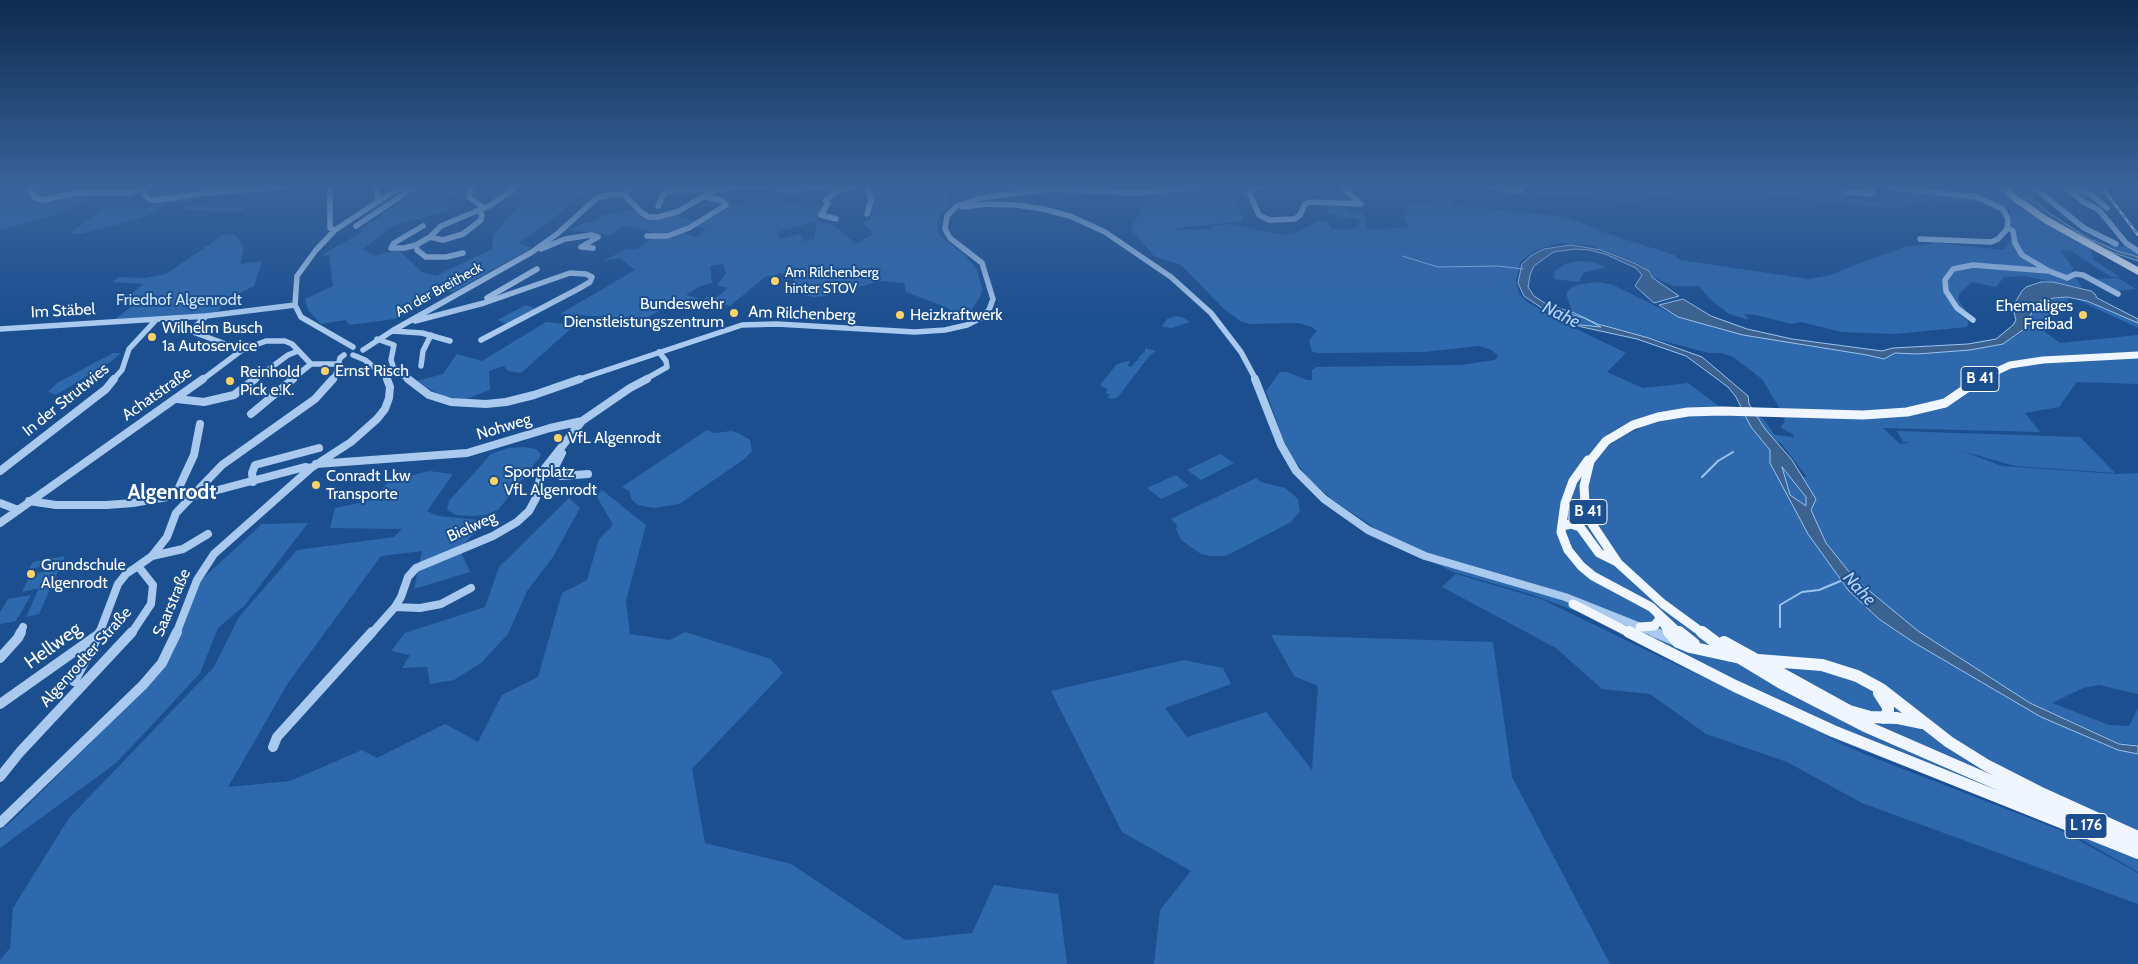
<!DOCTYPE html>
<html>
<head>
<meta charset="utf-8">
<style>
	body { margin:0 }
	canvas { display:block; background:#1b4f8f }
</style>
</head>
<body>
<canvas width="2138" height="964"></canvas>
<script>
const c = document.querySelector('canvas').getContext('2d');
c.lineJoin = 'round';
function fillPath(path, color) { c.fillStyle = color; c.fill(path, 'evenodd'); }
const toPath = rows => new Path2D(rows.map(r => 'M' + r).join(''));
function strokePath(path, color, width, dash) { c.strokeStyle = color; c.lineWidth = width; c.lineCap = dash ? 'butt' : 'round'; c.setLineDash(dash || []); c.stroke(path); }
function label(font, color, halo, rows, align = 'center') {
  c.font = font + ' Cabin,sans-serif'; c.lineWidth = 4; c.setLineDash([]); c.textBaseline = 'middle'; c.strokeStyle = halo; c.fillStyle = color; for (const [text, x, y, turn = 0] of rows) {
    c.save(); c.translate(x, y); c.rotate((+turn || 0) * Math.PI / 180); c.textAlign = isNaN(turn) ? turn : align; if (halo) c.strokeText(text, 0, 0); c.fillText(text, 0, 0); c.restore();
  }
}
const green = toPath([
	[0,186,54,186,44,196,58,195,96,197,51,216,0,230],
	[214,186,292,186,233,191,221,195,210,195,199,198,190,203,172,203,155,212,135,220,80,234,71,233,101,209,146,208,161,199,156,192],
	[424,186,468,187,450,195,449,210,393,226,363,249,374,256,399,250,422,272,436,276,492,249,493,235,517,208,541,186,592,186,556,216,519,243,531,248,453,292,440,290,410,311,394,319,350,325,345,320,321,324,308,310,305,299,333,286,329,255,320,256,357,235,362,232,361,229],
	[874,186,952,186,947,194,950,206,940,215,937,225,940,236,966,256,977,270,982,289,981,295,971,311,964,315,958,315,946,307,906,292,904,283,880,281,825,296,814,297,787,292,785,290,796,278,795,275,779,273,775,277,766,276,730,306,710,301,699,304,707,297,717,297,728,288,717,285,726,273,723,264,710,266,712,283,701,286,686,295,701,299,683,307,665,308,644,319,560,314,635,270,620,258,603,261,627,249,637,249,650,239,682,233,697,237,706,230,696,226,730,204,741,205,758,194,815,189,780,199,779,203,798,203,798,208,824,205,817,221,834,225,856,244,873,234,862,222,870,219],
	[817,221,814,239,804,241,800,234,780,239,778,232],
	[996,186,1033,186,1036,188,986,194,984,192,985,190],
	[1209,186,1230,186,1244,221,1177,228,1177,230,1212,229,1211,226,1233,224,1281,235,1296,232,1320,221,1328,222,1331,228,1335,229,1351,230,1358,227,1360,220,1356,218,1340,217,1327,213,1327,205,1339,205,1351,212,1363,213,1367,230,1408,227,1403,216,1409,213,1405,205,1436,201,1451,192,1453,193,1453,205,1566,217,1606,233,1674,255,1680,260,1809,279,1831,275,1850,267,1904,247,1938,243,2004,250,2016,231,2011,228,2010,211,2004,205,1983,197,1976,204,1927,200,1905,207,1862,207,1774,194,1759,189,1727,188,1714,191,1680,191,1633,202,1538,193,1521,186,1832,186,1844,189,1843,194,1849,198,1877,202,1882,201,1881,199,1892,197,1895,193,1909,191,1904,188,1974,192,1982,190,1979,186,1996,186,2024,210,2090,247,2094,260,2120,277,2111,277,2071,251,2060,250,2073,268,2072,271,2082,288,2024,276,2004,277,1996,287,1972,282,1959,294,1958,299,1965,310,1957,312,1969,322,1967,327,1895,334,1842,332,1801,322,1791,324,1756,315,1744,314,1749,320,1729,314,1710,299,1699,286,1674,286,1653,277,1652,273,1643,266,1621,256,1588,245,1559,243,1534,251,1520,262,1516,282,1519,294,1526,301,1556,319,1626,353,1607,372,1643,388,1688,383,1720,407,1645,417,1621,426,1601,439,1612,444,1625,435,1646,425,1681,417,1744,414,1751,427,1770,450,1770,463,1808,534,1849,591,1879,619,1913,642,2041,717,2118,750,2138,754,2138,872,2058,826,1818,733,1862,753,2060,830,2138,873,2138,904,1862,803,1787,762,1706,734,1650,694,1602,689,1556,648,1442,587,1456,574,1541,599,1704,678,1578,612,1530,594,1454,572,1432,562,1435,556,1378,530,1333,500,1308,478,1293,458,1283,439,1266,391,1280,372,1287,372,1307,380,1312,380,1312,370,1316,367,1461,365,1495,360,1498,356,1492,350,1479,346,1425,352,1319,353,1312,352,1309,340,1317,331,1312,327,1298,323,1250,324,1242,322,1224,309,1181,265,1154,256,1131,229,1148,197,1155,194],
	[188,205,227,207,246,208,239,212,181,210],
	[634,209,642,217,654,220,676,215,696,221,683,228,661,234,624,226,610,235,570,230,581,224,598,220,599,216],
	[2074,228,2108,245,2125,246,2138,250,2138,257,2103,246],
	[234,234,244,247,240,264,262,261,254,286,234,296,215,313,113,321,138,301,121,301,144,284,112,282,120,277,144,278,166,274,223,235],
	[1579,261,1593,262,1606,267,1583,273,1579,282,1554,279,1555,271,1565,264],
	[2118,278,2136,289,2112,291,2094,279],
	[1599,282,1613,285,1678,317,1743,335,1867,355,1883,359,1895,353,1917,354,1970,350,2003,344,2017,335,2029,320,2037,302,2067,297,2069,299,2053,312,2044,331,2060,343,2138,335,2138,384,2077,382,2059,407,2025,413,2040,432,1883,428,1900,444,1911,442,1903,442,1897,431,2080,437,2115,473,2015,466,1962,451,2002,466,2117,474,2138,473,2138,694,2099,685,2083,688,2052,703,2109,725,2129,726,2138,708,2138,745,2119,743,2029,702,1918,631,1854,578,1826,543,1811,510,1815,499,1802,477,1807,477,1781,443,1777,442,1765,429,1756,415,1763,419,1775,435,1794,437,1794,435,1782,428,1781,426,1785,422,1780,409,1762,379,1733,357,1722,353,1709,353,1606,326,1572,312,1566,293,1572,287,1582,284],
	[2074,298,2094,303,2138,323,2138,328],
	[526,305,536,309,507,324,497,320],
	[1552,309,1584,318,1602,327,1581,325,1560,316],
	[1175,316,1182,317,1190,322,1172,328,1164,327,1162,326,1167,319],
	[546,322,575,325,521,373,508,371,504,366,489,371,490,390,464,400,439,395,417,381,443,374,457,354,482,361],
	[1145,348,1156,351,1150,355,1118,397,1112,399,1107,398,1110,394,1106,394,1107,389,1100,385,1117,364,1129,361,1130,363,1127,365,1131,367,1136,361,1141,360,1137,359,1145,351],
	[113,353,121,353,113,360,56,395,48,392,57,383],
	[707,430,714,433,732,431,740,434,750,440,752,451,743,460,679,504,654,508,638,505,632,500,629,491,622,487],
	[524,447,536,449,541,454,540,457,498,510,485,515,472,516,456,515,447,510,449,501,491,454,508,448],
	[1220,454,1234,463,1201,480,1187,470],
	[1782,466,1806,497,1806,506,1790,495],
	[429,471,453,474,427,511,438,516,488,521,459,548,470,572,414,589,422,551,381,556,288,683,228,787,290,781,362,750,377,758,445,724,478,742,502,695,538,677,562,593,587,580,599,539,613,525,596,495,602,490,646,525,626,601,630,634,670,640,685,632,771,659,783,673,692,769,705,843,791,864,905,940,972,933,994,885,1058,894,1067,964,0,964,0,960,10,948,13,908,69,818,214,667,239,617,297,550,394,537,402,529,330,528,335,508,373,500,389,481],
	[1176,475,1189,486,1161,499,1147,488],
	[1256,478,1261,482,1285,488,1298,499,1300,511,1291,522,1226,556,1211,556,1201,554,1181,540,1176,529,1177,525,1171,519],
	[569,498,580,508,553,557,527,591,508,634,481,663,454,680,430,684,427,667,402,668,410,655,391,651,405,633,485,607,499,567],
	[308,523,245,605,218,628,200,673,154,723,116,763,0,848,0,830,11,822,137,697,173,653,201,580,262,524],
	[65,556,39,614,26,617,39,588,22,592,30,575,47,571,50,565,29,569,33,562],
	[31,595,16,621,0,624,0,612,8,599],
	[1271,635,1493,642,1512,777,1610,964,1154,964,1160,910,1191,871,1122,832,1051,691,1184,660,1223,668,1231,684,1165,708,1187,737,1266,712,1312,770,1318,686,1294,676]
]);
const water = toPath([
	[2030,196,2046,211,2089,239,2117,251,2138,257,2138,261,2100,248,2037,211,2022,197,2030,196],
	[1571,245,1601,250,1634,263,1649,271,1653,278,1679,296,1654,303,1635,286,1642,275,1636,268,1605,254,1589,250,1575,249,1553,252,1534,266,1530,275,1528,287,1534,296,1548,305,1572,312,1598,324,1649,338,1702,357,1748,396,1749,404,1765,429,1792,460,1816,499,1811,510,1826,543,1854,578,1918,631,2030,703,2119,744,2138,746,2138,754,2118,750,2041,717,1913,642,1879,619,1849,591,1808,534,1770,463,1770,450,1751,427,1736,397,1728,387,1686,356,1637,339,1582,327,1558,319,1524,296,1518,283,1522,264,1532,255,1544,249,1571,245],
	[1552,309,1584,318,1601,327,1581,325,1560,316,1552,309],
	[1782,467,1806,497,1806,506,1790,495,1782,467],
	[2041,282,2053,282,2091,291,2095,294,2097,298,2138,319,2138,323,2087,301,2067,297,2054,298,2037,302,2024,329,2003,344,1970,350,1917,354,1895,353,1884,359,1867,355,1743,335,1678,317,1659,305,1683,299,1711,316,1747,329,1792,339,1882,351,1893,348,1968,344,1996,339,2013,325,2016,320,2013,309,2014,304,2022,291,2026,287,2041,282]
]);
const streamFar1 = toPath([
	[1402,256,1438,267,1498,266,1523,269]
]);
const stream = toPath([
	[1702,477,1718,461,1733,452],
	[1780,627,1780,605,1802,592,1819,590,1843,580]
]);
const minorFar2 = toPath([
	[29,186,35,198,43,200,74,193,129,193,150,186],
	[330,186,330,228,335,230],
	[376,186,378,200,380,201],
	[475,186,470,192,469,197,484,208],
	[1264,186,1253,188,1249,192,1259,215,1269,220,1295,219,1300,215,1305,204,1310,202,1361,204],
	[1341,186,1361,204],
	[1398,186,1416,186],
	[1488,186,1519,191,1521,189,1517,186],
	[1880,186,1977,197,2003,209,2008,219,2007,229,1998,239,1991,242,1920,239],
	[2032,186,2084,228,2116,244],
	[2063,186,2085,203,2099,210,2126,243,2138,251],
	[2069,188,2089,193,2107,208],
	[143,189,145,195,150,200,156,200,205,193,293,186],
	[779,189,822,187,839,190,856,186],
	[667,191,702,188,715,190],
	[1847,192,1873,194,1871,186],
	[623,194,632,186],
	[658,206,663,195,671,188],
	[962,207,986,204,1016,205,1043,209,1070,216,1105,232,1171,277,1211,313,1241,352,1256,380],
	[867,214,871,201,868,186],
	[836,219,821,215,828,203,825,201,839,190],
	[356,226,416,186],
	[2008,228,2013,231,2015,243,2022,255,2049,271,2067,278,2075,274,2083,275,2118,294],
	[647,236,667,236,689,228,726,205,723,201,703,196],
	[430,237,441,226,491,205,518,186],
	[430,237,416,245,417,250,426,257,446,257,463,253],
	[430,237,443,240,463,234,481,220,482,215,479,211],
	[416,245,404,248,391,248,394,243,423,226],
	[541,249,565,239,591,235,598,237,581,247,593,248],
	[487,298,537,269],
	[206,316,194,328,193,332,242,350],
	[1973,320,1957,308,1946,291,1945,280,1953,269,1973,265,2049,271],
	[415,321,484,303,570,273,586,274,592,277,590,282,578,289,481,340],
	[0,329,206,316,295,305],
	[392,331,422,333,450,341],
	[377,339,394,345,391,360,394,369,409,380],
	[353,347,301,317,295,305,297,276,316,250,335,230,402,186],
	[363,350,392,331,532,252,557,234,597,198,613,194,623,194,642,213,649,217,658,217,677,212,715,190,732,187,785,186],
	[353,355,365,360,386,377,387,380],
	[421,366,423,351,431,335],
	[113,380,122,370,129,349,156,320],
	[202,380,242,350,266,341,285,341,292,344,311,364,338,364],
	[254,380,288,355,298,351],
	[291,380,311,364],
	[332,380,336,374,340,358,344,355],
	[577,380,742,325,777,324,915,332,945,330,967,325,981,318,989,310,993,299,982,263,950,238,945,229,947,216,957,206,980,198,1052,189,1139,193,1198,186],
	[644,380,667,367,666,361,659,352]
]);
const minorFar1 = toPath([
	[408,379,429,395,451,402,486,404,506,402,534,395,580,379],
	[1255,379,1281,445,1296,471,1324,499,1368,530,1425,556,1565,597,1658,634],
	[177,399,204,402,234,395,255,379],
	[251,414,293,379],
	[562,453,554,469,557,473,561,476,588,474],
	[316,464,467,453,550,428,582,421,630,388,647,379],
	[0,471,106,389,114,379],
	[253,482,252,473,255,465,319,448],
	[176,494,194,455,200,424],
	[191,497,305,467,310,468],
	[29,501,56,505,107,505,133,503,195,492],
	[0,503,18,510],
	[0,523,203,379],
	[152,556,183,549,208,534],
	[395,607,420,608,441,604,471,588],
	[20,634,23,627],
	[99,634,118,584,126,574,138,566],
	[131,634,151,604,153,585,138,566,152,556,167,537,176,513,222,465,315,399,333,379],
	[176,634,197,580,214,554,311,468,351,442,377,419,385,409,389,398,390,387,387,379],
	[371,634,395,607,401,597,408,577,416,568,493,536,517,522,529,511,536,498,541,473,582,421]
]);
const minor = toPath([
	[1654,632,1676,641],
	[0,658,18,638,21,632],
	[74,681,100,632],
	[0,704,99,634],
	[273,747,277,737,372,632],
	[0,777,20,752,132,632],
	[0,823,143,685,162,663,177,632]
]);
const majorFar2 = toPath([
	[2002,186,2016,199,2046,220,2138,271],
	[1978,380,2010,365,2043,360,2138,355]
]);
const majorFar1 = toPath([
	[1588,460,1573,481,1565,503,1561,532,1568,550,1581,566,1593,576,1651,607,1680,634],
	[1562,526,1571,524,1580,527,1599,553,1617,562],
	[1573,604,1632,634],
	[1658,614,1670,634],
	[1640,627,1654,626,1660,619],
	[1704,634,1663,604,1618,563,1592,524,1585,504,1584,486,1590,461,1606,441,1633,425,1658,417,1688,412,1722,411,1863,415,1907,412,1945,403,1980,379]
]);
const major = toPath([
	[1629,632,1735,686,1833,731,2138,853],
	[1669,632,1678,642,1690,647,1745,659,1822,665,1857,676,1881,689,1949,742,1986,765,2043,794,2138,837],
	[1679,632,1694,644],
	[1702,632,1722,647,1785,685,1865,726,2138,845],
	[1724,642,1849,711,1870,717,1897,718,1921,723],
	[1879,693,1888,707,1888,713,1883,718]
]);
const rail = toPath([
	[2101,186,2138,235]
]);
const markers = [
	[775,281,5,"#ffd166"],
	[734,313,5,"#ffd166"],
	[900,315,5,"#ffd166"],
	[2083,315,5,"#ffd166"],
	[152,337,5,"#ffd166"],
	[325,371,5,"#ffd166"],
	[230,381,5,"#ffd166"],
	[558,438,5,"#ffd166"],
	[494,481,5,"#ffd166"],
	[316,485,5,"#ffd166"],
	[31,574,5,"#ffd166"]
];
const farPoinames = [
	["Am Rilchenberg",785,273],
	["hinter STOV",785,289]
];
const farStreetnames = [
	["An der Breitheck",439,290,-29]
];
const shields = [
	[1980,379,38],
	[1588,512,38],
	[2086,826,42]
];
const shieldNames = [
	["B 41",1980,379],
	["B 41",1588,512],
	["L 176",2086,826]
];
const parkNames = [
	["Friedhof Algenrodt",179,300]
];
const poiNames = [
	["Bundeswehr",724,304,"right"],
	["Dienstleistungszentrum",724,322,"right"],
	["Ehemaliges",2073,306,"right"],
	["Freibad",2073,324,"right"],
	["Heizkraftwerk",910,315],
	["Wilhelm Busch",162,328],
	["1a Autoservice",162,346],
	["Ernst Risch",335,371],
	["Reinhold",240,372],
	["Pick e.K.",240,390],
	["VfL Algenrodt",568,438],
	["Sportplatz",504,472],
	["VfL Algenrodt",504,490],
	["Conradt Lkw",326,476],
	["Transporte",326,494],
	["Grundschule",41,565],
	["Algenrodt",41,583]
];
const streetNames = [
	["Im Stäbel",63,311,-3],
	["Am Rilchenberg",802,314,2],
	["Achatstraße",157,394,-35],
	["In der Strutwies",66,400,-39],
	["Nohweg",504,427,-17],
	["Bielweg",472,527,-24],
	["Saarstraße",172,603,-67],
	["Algenrodter Straße",86,657,-48]
];
const waterNames = [
	["Nahe",1561,315,26],
	["Nahe",1859,589,47]
];
const nearStreetnames = [
	["Hellweg",53,646,-36]
];
const districtNames = [
	["Algenrodt",172,493]
];
fillPath(green, '#2e69ad');
fillPath(water, '#3c6290');
strokePath(water, '#9cc4f0', 1);
strokePath(streamFar1, '#9cc4f0', 1);
strokePath(stream, '#9cc4f0', 2);
strokePath(minorFar2, '#a9c9ee', 5.5);
strokePath(minorFar1, '#a9c9ee', 8);
strokePath(minor, '#a9c9ee', 10);
strokePath(majorFar2, '#f0f6ff', 7);
strokePath(majorFar1, '#f0f6ff', 9);
strokePath(major, '#f0f6ff', 12);
strokePath(rail, '#fff', 2.5);
strokePath(rail, '#1b4f8f', 1, [4.5]);
const sky = c.createLinearGradient(0, 0, 0, 321);
sky.addColorStop(0, '#0f2b4f');
sky.addColorStop(0.58, '#39639b');
sky.addColorStop(1, '#39639b00');
c.fillStyle = sky;
c.fillRect(0, 0, 2138, 321);
for (const [x, y, r, color] of markers) { const dot = new Path2D(); dot.arc(x, y, r, 0, 2 * Math.PI); c.fillStyle = color; c.fill(dot); strokePath(dot, '#1b4f8f', 2); }
label('14px', '#fff', '#1b4f8f', farPoinames, 'left');
label('14px', '#fff', '#1b4f8f', farStreetnames);
for (const [x, y, w] of shields) { const box = new Path2D(); box.roundRect(x - w / 2, y - 12.5, w, 25, 4); c.fillStyle = '#1b4f8f'; c.fill(box); strokePath(box, '#fff', 1); }
label('bold 15px', '#fff', null, shieldNames);
label('16px', '#cfe3fa', '#1b4f8f', parkNames);
label('16px', '#fff', '#1b4f8f', poiNames, 'left');
label('16px', '#fff', '#1b4f8f', streetNames);
label('italic 18px', '#b5d3f5', '#1b4f8f', waterNames);
label('19px', '#fff', '#1b4f8f', nearStreetnames);
label('bold 21px', '#fff', '#1b4f8f', districtNames);
</script>
</body>
</html>
